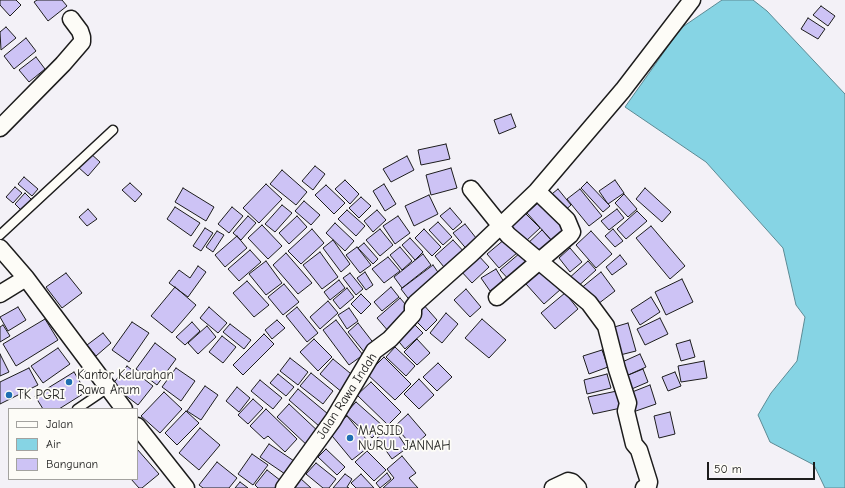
<!DOCTYPE html>
<html>
<head>
<meta charset="utf-8">
<style>
	body { margin:0 }
	#map { position:relative; width:845px; height:488px; overflow:hidden; background:#f3f1f7; font-family:"Comic Neue",sans-serif }
	canvas { display:block }
	.legend { position:absolute; left:8px; top:408px; width:130px; height:72px; box-sizing:border-box; background:#fdfcf7; border:1px solid #a3a29f; margin:0; padding:5px 7px; list-style:none; font-size:12px; color:#1c1c1c }
	.legend li { display:flex; align-items:center; gap:8px; height:20px }
	.legend b { width:20px; border:1px solid #a3a29f }
	.scale { position:absolute; left:707px; top:462px; width:108px; height:18px; box-sizing:border-box; border:2px solid #1c1c1c; border-top:0; padding-left:5px; font-size:12px; line-height:14px; white-space:nowrap; color:#1c1c1c; -webkit-text-stroke:3px #fdfcf7; paint-order:stroke }
</style>
</head>
<body>
<div id="map">
<canvas width="845" height="488"></canvas>
<ul class="legend">
<li><b style="height:5px;background:#fdfcf7"></b>Jalan</li>
<li><b style="height:11px;background:#86d4e4"></b>Air</li>
<li><b style="height:11px;background:#cdc3f5"></b>Bangunan</li>
</ul>
<div class="scale">50 m</div>
</div>
<script>
const c = document.querySelector('canvas').getContext('2d');
c.lineJoin = 'round';
function fillPath(path, color) { c.fillStyle = color; c.fill(path, 'evenodd'); }
const toPath = rows => new Path2D(rows.map(r => 'M' + r).join(''));
function strokePath(path, color, width, dash) { c.strokeStyle = color; c.lineWidth = width; c.lineCap = dash ? 'butt' : 'round'; c.setLineDash(dash || []); c.stroke(path); }
function label(font, color, halo, rows, align = 'center') {
  c.font = font + ' "Comic Neue",sans-serif'; c.lineWidth = 3.5; c.setLineDash([]); c.textBaseline = 'middle'; c.strokeStyle = halo; c.fillStyle = color; for (const [text, x, y, turn = 0] of rows) {
    c.save(); c.translate(x, y); c.rotate((+turn || 0) * Math.PI / 180); c.textAlign = isNaN(turn) ? turn : align; if (halo) c.strokeText(text, 0, 0); c.fillText(text, 0, 0); c.restore();
  }
}
const water = toPath([
	[722,0,753,0,767,11,845,94,845,488,825,488,814,465,770,442,758,415,771,393,797,361,805,317,796,305,783,248,706,162,625,107,681,28,722,0]
]);
const building = toPath([
	[0,0,16,0,21,5,10,16,0,5,0,0],
	[37,0,62,0,67,6,48,21,34,2,37,0],
	[821,6,835,16,828,26,813,15,821,6],
	[808,18,825,29,818,39,801,29,808,18],
	[6,27,16,38,1,50,0,32,6,27],
	[26,38,36,51,14,69,4,56,26,38],
	[36,57,45,69,29,82,19,70,36,57],
	[511,114,516,127,499,134,494,120,511,114],
	[446,144,450,159,421,165,418,150,446,144],
	[90,153,100,162,88,176,78,167,90,153],
	[407,156,414,170,391,182,383,169,407,156],
	[315,166,325,174,313,190,302,181,315,166],
	[451,168,457,188,431,195,426,175,451,168],
	[282,170,307,192,296,205,270,184,282,170],
	[24,177,38,189,32,196,18,184,24,177],
	[345,180,359,194,350,204,335,189,345,180],
	[615,180,624,193,608,204,599,191,615,180],
	[587,182,610,206,603,212,581,188,587,182],
	[130,183,142,194,135,202,122,190,130,183],
	[266,184,282,199,259,223,243,208,266,184],
	[384,184,396,204,385,211,373,191,384,184],
	[326,185,345,203,334,214,315,195,326,185],
	[15,187,22,193,13,203,6,197,15,187],
	[183,188,214,207,206,221,175,202,183,188],
	[645,188,671,212,662,222,636,199,645,188],
	[558,189,571,205,561,214,547,198,558,189],
	[580,189,602,216,589,226,567,199,580,189],
	[25,193,32,200,22,211,15,204,25,193],
	[624,194,637,209,628,217,615,203,624,194],
	[429,195,438,214,414,226,405,206,429,195],
	[361,197,371,206,359,218,349,208,361,197],
	[304,201,320,215,311,225,295,211,304,201],
	[539,202,566,230,553,242,527,213,539,202],
	[282,205,292,213,275,232,265,224,282,205],
	[175,207,200,223,191,236,167,219,175,207],
	[232,207,243,216,229,233,218,224,232,207],
	[450,208,462,222,453,230,440,216,450,208],
	[88,209,97,219,87,226,79,217,88,209],
	[617,209,624,218,609,230,601,221,617,209],
	[347,210,365,226,356,236,338,219,347,210],
	[377,210,386,220,373,232,364,221,377,210],
	[522,210,540,228,526,241,508,223,522,210],
	[637,211,647,221,626,239,617,229,637,211],
	[248,216,256,223,241,240,233,233,248,216],
	[297,216,307,227,289,244,279,233,297,216],
	[398,216,410,233,395,244,383,226,398,216],
	[438,222,452,237,443,245,429,230,438,222],
	[335,223,354,241,345,251,326,233,335,223],
	[465,224,480,243,469,252,453,233,465,224],
	[262,225,282,246,268,259,248,238,262,225],
	[651,226,685,266,670,279,636,238,651,226],
	[205,228,213,233,201,251,193,246,205,228],
	[312,229,324,243,301,264,288,251,312,229],
	[380,229,393,245,380,256,366,240,380,229],
	[424,229,441,247,432,256,415,238,424,229],
	[613,229,623,241,615,247,605,236,613,229],
	[542,230,552,241,537,256,526,245,542,230],
	[217,231,224,235,213,252,206,247,217,231],
	[591,231,612,254,596,268,576,245,591,231],
	[237,236,247,248,225,267,215,255,237,236],
	[410,238,423,252,415,260,402,245,410,238],
	[505,239,517,253,499,268,487,254,505,239],
	[333,240,350,264,341,272,323,248,333,240],
	[453,240,467,255,448,272,435,256,453,240],
	[364,243,378,259,373,264,358,248,364,243],
	[357,247,371,265,360,273,346,255,357,247],
	[400,247,412,261,402,270,390,255,400,247],
	[570,248,582,262,570,272,559,258,570,248],
	[250,250,261,262,239,281,228,269,250,250],
	[320,252,338,277,322,289,303,265,320,252],
	[286,253,312,283,298,294,273,265,286,253],
	[520,253,532,266,512,283,500,270,520,253],
	[423,254,431,265,402,288,394,277,423,254],
	[477,254,489,267,472,283,460,270,477,254],
	[620,255,627,264,612,275,606,267,620,255],
	[388,257,400,271,384,283,372,269,388,257],
	[266,261,282,283,266,295,249,274,266,261],
	[588,261,596,270,575,289,567,280,588,261],
	[433,265,442,278,411,302,401,289,433,265],
	[198,266,206,272,188,297,169,283,179,270,190,278,198,266],
	[496,269,504,282,490,291,481,278,496,269],
	[543,269,561,289,544,304,526,284,543,269],
	[365,272,373,285,366,290,357,278,365,272],
	[601,272,615,291,594,307,580,289,601,272],
	[66,273,82,293,62,308,46,287,66,273],
	[350,273,363,289,356,295,343,278,350,273],
	[682,279,693,302,666,315,655,292,682,279],
	[339,280,345,288,330,300,324,292,339,280],
	[247,281,269,305,254,317,233,293,247,281],
	[284,284,299,302,283,315,268,297,284,284],
	[175,287,196,305,172,333,151,316,175,287],
	[391,287,399,297,382,311,374,302,391,287],
	[347,288,354,297,340,309,333,300,347,288],
	[466,289,481,307,470,317,454,300,466,289],
	[565,293,578,309,555,329,541,313,565,293],
	[361,294,371,304,361,314,351,304,361,294],
	[651,297,660,312,640,325,631,310,651,297],
	[400,298,412,312,389,332,377,318,400,298],
	[328,301,338,313,320,329,310,317,328,301],
	[422,303,437,320,426,331,415,320,422,303],
	[18,307,26,320,8,331,0,317,18,307],
	[209,307,227,323,218,333,200,318,209,307],
	[297,307,318,333,307,342,286,316,297,307],
	[349,308,358,321,347,329,338,315,349,308],
	[446,313,458,324,442,343,430,333,446,313],
	[660,318,668,334,645,345,637,329,660,318],
	[45,319,58,340,16,366,3,344,45,319],
	[482,319,506,340,489,358,465,338,482,319],
	[277,320,285,328,272,339,265,330,277,320],
	[336,320,363,355,349,365,323,330,336,320],
	[132,322,149,333,129,362,112,350,132,322],
	[192,322,200,331,185,345,176,337,192,322],
	[412,322,423,333,405,349,395,337,412,322],
	[358,323,375,345,365,353,348,332,358,323],
	[628,323,636,351,620,355,611,328,628,323],
	[230,324,251,340,244,349,223,332,230,324],
	[3,325,10,336,0,342,0,327,3,325],
	[207,326,216,337,198,354,188,343,207,326],
	[103,333,111,343,96,356,87,345,103,333],
	[264,334,274,344,243,375,233,365,264,334],
	[222,336,236,347,223,363,209,352,222,336],
	[314,339,332,357,318,371,300,352,314,339],
	[417,339,430,353,417,365,404,352,417,339],
	[690,340,695,357,681,361,676,344,690,340],
	[155,343,176,359,157,385,136,369,155,343],
	[395,347,415,366,406,376,386,357,395,347],
	[58,348,70,364,43,383,31,366,58,348],
	[602,350,608,367,589,374,583,356,602,350],
	[0,354,9,372,0,376,0,354],
	[640,354,646,367,626,376,620,363,640,354],
	[384,357,411,384,395,400,367,374,384,357],
	[290,358,308,372,298,385,280,371,290,358],
	[333,359,356,378,343,393,320,374,333,359],
	[704,361,707,378,681,382,678,366,704,361],
	[438,363,452,377,437,391,423,377,438,363],
	[127,366,153,386,138,405,112,385,127,366],
	[29,368,38,385,0,404,0,382,29,368],
	[176,368,195,381,181,401,162,387,176,368],
	[643,369,648,382,627,391,621,378,643,369],
	[74,372,86,392,59,409,43,409,35,396,74,372],
	[675,372,681,386,668,391,662,377,675,372],
	[311,373,333,391,323,404,300,386,311,373],
	[278,374,294,387,286,396,270,383,278,374],
	[607,374,611,388,587,394,584,380,607,374],
	[419,379,434,395,419,409,404,394,419,379],
	[260,380,282,398,273,409,251,391,260,380],
	[371,382,401,412,388,425,357,395,371,382],
	[650,385,656,404,633,412,627,394,650,385],
	[205,386,218,395,201,420,187,411,205,386],
	[237,387,250,398,239,412,226,401,237,387],
	[298,389,328,414,319,426,289,400,298,389],
	[617,391,621,408,593,414,588,397,617,391],
	[164,392,182,409,160,433,141,416,164,392],
	[253,399,263,408,248,424,238,415,253,399],
	[356,402,383,426,372,438,345,414,356,402],
	[289,404,321,434,309,447,277,417,289,404],
	[266,409,297,439,285,452,268,436,264,439,250,426,266,409],
	[186,411,199,423,177,445,165,433,186,411],
	[670,412,675,434,659,438,654,416,670,412],
	[408,414,426,435,413,447,395,426,408,414],
	[347,416,371,445,352,460,328,431,347,416],
	[393,427,407,448,392,459,377,438,393,427],
	[200,428,220,445,199,470,179,453,200,428],
	[269,444,297,463,288,476,260,457,269,444],
	[137,449,159,474,142,488,139,488,131,479,137,479,137,449],
	[326,449,345,467,337,475,318,457,326,449],
	[367,451,386,470,374,481,355,462,367,451],
	[252,454,268,465,253,485,238,474,252,454],
	[402,456,416,473,409,478,418,488,383,488,394,478,387,469,402,456],
	[217,462,237,478,229,488,203,488,199,485,217,462],
	[316,463,336,479,329,488,323,488,306,474,316,463],
	[267,470,285,484,282,488,258,488,255,485,267,470],
	[387,473,391,479,380,488,376,483,387,473],
	[345,474,352,479,347,487,349,488,333,488,345,474],
	[361,474,374,488,356,488,351,483,361,474],
	[300,478,311,488,291,488,300,478],
	[240,482,248,488,235,488,240,482]
]);
const lane = toPath([
	[0,235,113,130],
	[77,409,108,388]
]);
const street = toPath([
	[0,128,63,64,82,42,82,37,80,31,71,19],
	[471,189,508,235,589,303,606,326,617,369,628,403,626,411,634,444,639,450,649,482,648,486,644,488],
	[0,248,26,278,124,409],
	[0,294,26,278],
	[497,297,570,235,572,232,567,220,537,191,623,90,692,0],
	[137,426,186,488],
	[284,488,333,420,374,351,390,339,413,314,413,307,416,303,471,254,537,191],
	[553,488,568,481,572,482,578,488]
]);
const markers = [
	[69,382,4,"#1f6fb2"],
	[9,395,4,"#1f6fb2"],
	[350,438,4,"#1f6fb2"]
];
const poiNames = [
	["Kantor Kelurahan",77,375],
	["Rawa Arum",77,390],
	["TK PGRI",17,395],
	["MASJID",358,431],
	["NURUL JANNAH",358,446]
];
const streetNames = [
	["Jalan Rawa Indah",347,396,-57]
];
fillPath(water, '#86d4e4');
strokePath(water, '#5c8a94', 1);
fillPath(building, '#cdc3f5');
strokePath(building, '#1c1c1c', 1);
strokePath(lane, '#1c1c1c', 11);
strokePath(street, '#1c1c1c', 19);
strokePath(lane, '#fdfcf7', 8);
strokePath(street, '#fdfcf7', 16);
for (const [x, y, r, color] of markers) { const dot = new Path2D(); dot.arc(x, y, r, 0, 2 * Math.PI); c.fillStyle = color; c.fill(dot); strokePath(dot, '#fdfcf7', 1.5); }
label('13px', '#1c1c1c', '#fdfcf7', poiNames, 'left');
label('13px', '#1c1c1c', '#fdfcf7', streetNames);
</script>
</body>
</html>
